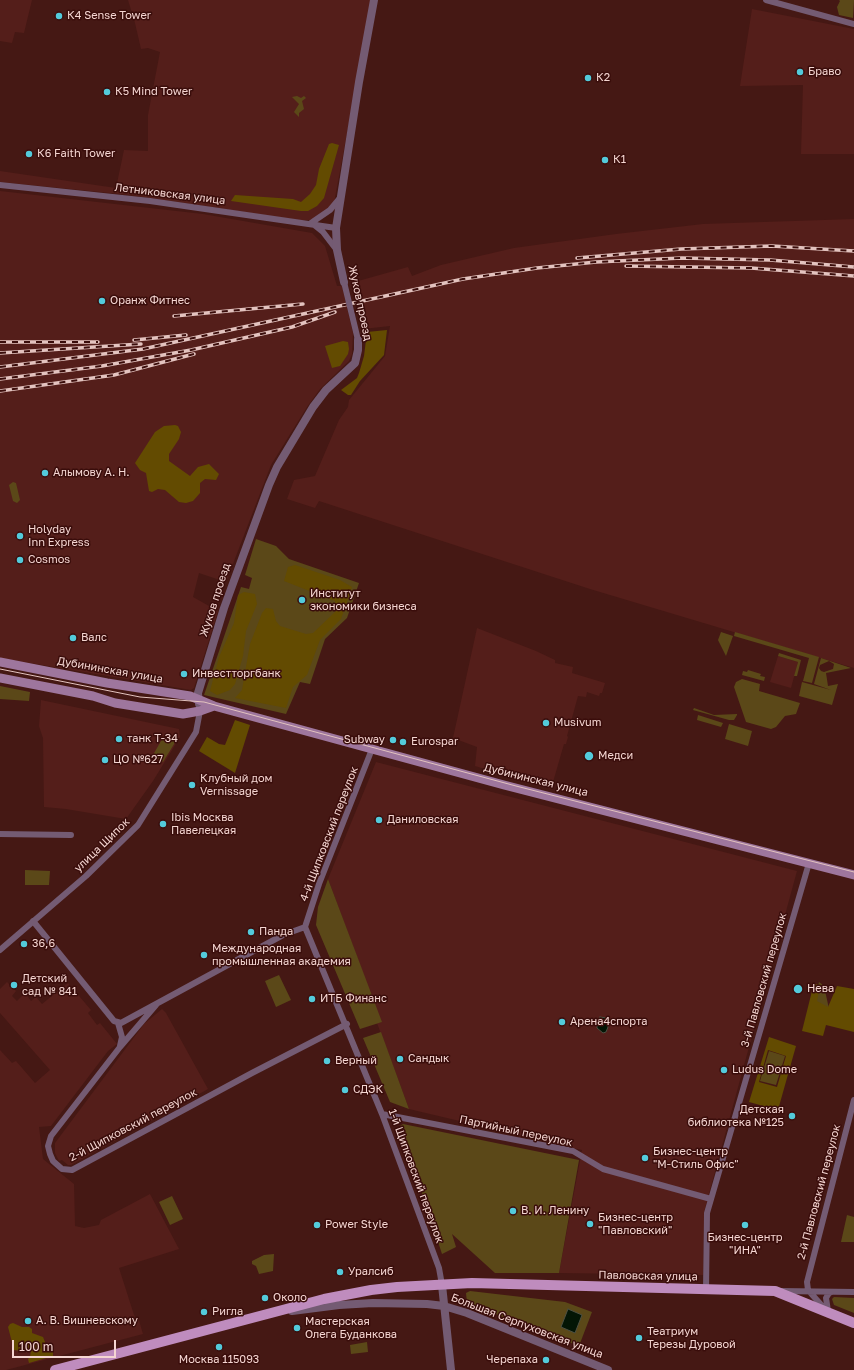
<!DOCTYPE html>
<html>
<head>
<meta charset="utf-8">
<style>
	body { margin:0 }
	#map { position:relative; width:854px; height:1370px; overflow:hidden; background:#451814; font-family:"Golos Text",sans-serif }
	canvas { display:block }
	.scale { position:absolute; left:12px; top:1340px; width:104px; height:18px; box-sizing:border-box; border:2px solid #f5d6d2; border-top:0; padding-left:5px; font-size:12px; line-height:14px; white-space:nowrap; color:#f5d6d2; -webkit-text-stroke:3px #3a0d0b; paint-order:stroke }
</style>
</head>
<body>
<div id="map">
<canvas width="854" height="1370"></canvas>
<div class="scale">100 m</div>
</div>
<script>
const c = document.querySelector('canvas').getContext('2d');
c.lineJoin = 'round';
function fillPath(path, color) { c.fillStyle = color; c.fill(path, 'evenodd'); }
const toPath = rows => new Path2D(rows.map(r => 'M' + r).join(''));
function strokePath(path, color, width, dash) { c.strokeStyle = color; c.lineWidth = width; c.lineCap = dash ? 'butt' : 'round'; c.setLineDash(dash || []); c.stroke(path); }
function label(font, color, halo, rows, align = 'center') {
  c.font = font + ' "Golos Text",sans-serif'; c.lineWidth = 3; c.setLineDash([]); c.textBaseline = 'middle'; c.strokeStyle = halo; c.fillStyle = color; for (const [text, x, y, turn = 0] of rows) {
    c.save(); c.translate(x, y); c.rotate((+turn || 0) * Math.PI / 180); c.textAlign = isNaN(turn) ? turn : align; if (halo) c.strokeText(text, 0, 0); c.fillText(text, 0, 0); c.restore();
  }
}
const built = toPath([
	[0,0,32,0,24,33,15,32,12,43,0,41],
	[128,0,372,0,334,203,325,214,310,220,297,220,130,195,0,182,0,171,116,188,124,150,148,151,148,115,160,52,148,48,141,49,135,23],
	[752,9,854,29,854,154,801,154,803,85,740,86],
	[0,191,203,214,312,233,325,246,337,286,342,286,353,333,352,354,349,361,320,389,307,407,271,465,226,582,199,573,193,597,218,611,194,688,191,690,0,658],
	[854,219,854,668,590,589,319,501,315,508,287,499,294,480,315,476,339,420,348,407,349,400,385,356,390,326,363,329,351,283,408,267,412,276,441,265,514,248,616,234,703,224],
	[477,628,536,651,555,660,555,663,573,667,572,673,605,683,602,693,600,693,599,696,587,692,586,697,578,696,567,736,568,737,566,744,564,744,551,789,475,766,477,747,453,738],
	[778,656,798,662,791,688,770,682],
	[41,700,179,729,180,737,153,781,126,819,66,809,44,807,43,738,39,726],
	[376,762,797,871,704,1212,703,1275,559,1273,582,1150,409,1109,377,1023,381,1022,328,879],
	[7,982,16,991,12,996,17,1001,25,993,31,1001,36,997,42,1004,68,983,91,1010,88,1013,97,1025,100,1023,117,1044,108,1051,51,1126,39,1127,43,1159,74,1184,75,1226,84,1228,99,1225,101,1220,150,1194,179,1249,119,1268,135,1318,138,1317,143,1334,6,1370,0,1370,0,1050,12,1063,16,1061,35,1083,50,1070,0,1013,0,989],
	[162,1009,166,1013,208,1089,71,1165,68,1165,62,1160,59,1161,55,1153,55,1143,144,1024]
]);
const green = toPath([
	[839,0,854,0,853,18,839,15,837,7,840,1],
	[297,96,301,98,304,96,306,98,302,101,304,109,299,113,299,117,294,112,299,104,292,97],
	[13,482,16,483,20,500,17,503,13,501,9,485],
	[256,539,276,546,289,559,359,583,347,618,325,639,310,684,300,682,286,714,204,695,241,587,249,589,252,578,245,575],
	[721,632,733,636,726,656,718,640],
	[735,632,819,657,812,683,803,681,809,658,734,636],
	[779,653,801,660,797,676,794,676,798,662,778,656],
	[821,658,851,668,826,673,828,686,838,684,832,705,799,696,802,682,831,690,814,684],
	[829,661,834,664,833,669,824,672,821,671,819,668,820,665],
	[748,670,761,674,760,676,765,677,764,681,742,675,743,671,747,672],
	[742,679,760,684,759,691,800,703,796,714,785,716,776,727,771,729,746,722,734,687,736,682],
	[0,686,30,692,29,701,0,699],
	[694,708,714,715,737,714,737,715,734,720,729,720,693,710],
	[698,715,723,723,721,727,697,720],
	[729,724,752,731,748,746,725,739],
	[165,734,176,741,163,762,153,755],
	[25,870,50,871,49,885,25,885],
	[328,879,382,1022,360,1029,316,925,318,907],
	[279,975,291,1000,276,1007,265,981],
	[819,982,824,986,831,1018,811,1012],
	[381,1032,409,1109,390,1102,363,1038],
	[769,1051,785,1056,776,1085,760,1081],
	[403,1124,579,1160,559,1273,495,1273,452,1234,456,1247,442,1254,400,1126],
	[172,1196,183,1219,170,1225,159,1202],
	[847,1215,854,1217,854,1242,841,1242],
	[274,1254,273,1271,259,1274,256,1266,252,1264,252,1261,264,1255],
	[470,1291,565,1302,592,1312,579,1346,467,1303,466,1293],
	[834,1297,854,1298,854,1313,834,1305,832,1299],
	[367,1342,368,1352,351,1354,350,1345]
]);
const forest = toPath([
	[332,143,339,145,324,198,317,206,308,211,301,211,231,201,235,195,293,199,301,202,310,194,316,185,319,169,329,144],
	[387,330,384,355,360,381,351,395,348,395,341,390,357,378,359,373,364,356,367,332],
	[343,341,348,342,349,349,348,354,340,366,332,368,325,346],
	[175,425,178,426,181,432,179,439,169,454,169,461,190,476,198,467,209,464,219,474,216,480,205,479,200,483,200,493,193,501,186,503,179,502,165,490,158,489,152,492,149,491,146,473,140,470,135,463,155,432,164,426],
	[295,565,340,580,352,587,341,619,320,640,307,675,293,687,286,708,235,698,242,690,250,644,262,613,266,608,273,609,276,621,280,626,306,634,313,633,336,611,335,601,284,581,288,567],
	[244,592,255,594,257,604,246,631,243,656,235,684,230,690,217,695,210,691,219,657,234,623,238,595],
	[235,720,250,725,235,773,199,751,207,737,219,744,225,745],
	[814,983,820,986,817,1001,828,1007,837,986,854,989,854,1032,826,1025,823,1036,802,1031],
	[769,1037,796,1046,778,1110,749,1102],
	[768,1050,786,1056,777,1087,759,1082],
	[13,1323,22,1327,29,1327,32,1329,32,1333,43,1337,47,1347,53,1351,53,1356,29,1363,28,1359,30,1357,31,1350,28,1348,21,1351,14,1350,8,1327,10,1324]
]);
const water = toPath([
	[600,1017,606,1018,608,1020,608,1027,606,1032,603,1033,597,1028,597,1024,600,1017],
	[568,1309,582,1315,575,1333,561,1327,568,1309]
]);
const minor = toPath([
	[766,0,854,24],
	[0,185,150,201,336,228],
	[311,223,330,210,340,198],
	[313,224,323,232,336,249],
	[0,834,71,835],
	[33,921,114,1021,121,1023,283,935,305,927],
	[305,927,382,1114,439,1268,442,1285],
	[305,927,319,884,372,749],
	[0,950,86,876,138,825,196,732,200,711],
	[156,1005,120,1047,51,1136,48,1146,50,1154,53,1161,62,1169,72,1170,252,1073,347,1024],
	[118,1023,122,1037,120,1046],
	[382,1114,573,1151,603,1169,711,1199],
	[706,1290,707,1213,809,863],
	[780,1291,854,1292],
	[824,1308,808,1290,807,1282,854,1100],
	[828,1311,826,1298,829,1293,832,1292]
]);
const tertiary = toPath([
	[344,282,337,250,336,228,359,82,374,0],
	[199,704,198,693,224,608,269,485,277,467,313,407,326,390,355,363,358,350,358,340],
	[442,1285,451,1370],
	[292,1311,339,1305,373,1303,427,1304,444,1306,467,1313,608,1370]
]);
const secondary = toPath([
	[0,662,107,683,190,696,214,706,504,785,854,875],
	[0,678,93,696,115,703,183,714,200,711,214,706]
]);
const primary = toPath([
	[55,1370,324,1299,371,1290,397,1287,472,1283,775,1291,854,1323]
]);
const tram = toPath([
	[0,669,140,697,204,702,516,786,854,872]
]);
const rail = toPath([
	[577,258,681,249,772,246,854,251],
	[626,266,751,268,854,276],
	[174,316,303,304],
	[134,340,186,335],
	[0,342,98,342],
	[0,353,141,344],
	[0,367,143,349,463,279,537,268,596,262,682,258,770,260,854,267],
	[0,379,102,366,191,350,292,327,335,312],
	[0,391,114,375,194,354]
]);
const minorBridge = toPath([
	[344,282,358,340]
]);
const markers = [
	[59,16,4,"#53cbdb"],
	[800,72,4,"#53cbdb"],
	[588,78,4,"#53cbdb"],
	[107,92,4,"#53cbdb"],
	[29,154,4,"#53cbdb"],
	[605,160,4,"#53cbdb"],
	[102,301,4,"#53cbdb"],
	[45,473,4,"#53cbdb"],
	[20,536,4,"#53cbdb"],
	[20,560,4,"#53cbdb"],
	[302,600,4,"#53cbdb"],
	[73,638,4,"#53cbdb"],
	[184,674,4,"#53cbdb"],
	[546,723,4,"#53cbdb"],
	[119,739,4,"#53cbdb"],
	[393,740,4,"#53cbdb"],
	[403,742,4,"#53cbdb"],
	[589,756,5,"#53cbdb"],
	[105,760,4,"#53cbdb"],
	[192,785,4,"#53cbdb"],
	[379,820,4,"#53cbdb"],
	[163,824,4,"#53cbdb"],
	[251,932,4,"#53cbdb"],
	[24,944,4,"#53cbdb"],
	[204,955,4,"#53cbdb"],
	[14,985,4,"#53cbdb"],
	[798,989,5,"#53cbdb"],
	[312,999,4,"#53cbdb"],
	[562,1022,4,"#53cbdb"],
	[400,1059,4,"#53cbdb"],
	[327,1061,4,"#53cbdb"],
	[724,1070,4,"#53cbdb"],
	[345,1090,4,"#53cbdb"],
	[792,1116,4,"#53cbdb"],
	[645,1158,4,"#53cbdb"],
	[513,1211,4,"#53cbdb"],
	[590,1224,4,"#53cbdb"],
	[317,1225,4,"#53cbdb"],
	[745,1225,4,"#53cbdb"],
	[340,1272,4,"#53cbdb"],
	[265,1298,4,"#53cbdb"],
	[204,1312,4,"#53cbdb"],
	[28,1321,4,"#53cbdb"],
	[297,1328,4,"#53cbdb"],
	[639,1338,4,"#53cbdb"],
	[219,1347,4,"#53cbdb"],
	[546,1360,4,"#53cbdb"]
];
const poiNames = [
	["К4 Sense Tower",67,16],
	["Браво",808,72],
	["К2",596,78],
	["К5 Mind Tower",115,92],
	["К6 Faith Tower",37,154],
	["К1",613,160],
	["Оранж Фитнес",110,301],
	["Алымову А. Н.",53,473],
	["Holyday",28,530],
	["Inn Express",28,543],
	["Cosmos",28,560],
	["Институт",310,594],
	["экономики бизнеса",310,607],
	["Валс",81,638],
	["Инвестторгбанк",192,674],
	["Musivum",554,723],
	["танк Т-34",127,739],
	["Subway",385,740,"right"],
	["Eurospar",411,742],
	["Медси",598,756],
	["ЦО №627",113,760],
	["Клубный дом",200,779],
	["Vernissage",200,792],
	["Ibis Москва",171,818],
	["Павелецкая",171,831],
	["Даниловская",387,820],
	["Панда",259,932],
	["36,6",32,944],
	["Международная",212,949],
	["промышленная академия",212,962],
	["Детский",22,979],
	["сад № 841",22,992],
	["Нева",807,989],
	["ИТБ Финанс",320,999],
	["Арена4спорта",570,1022],
	["Сандык",408,1059],
	["Верный",335,1061],
	["Ludus Dome",732,1070],
	["СДЭК",353,1090],
	["Детская",784,1110,"right"],
	["библиотека №125",784,1123,"right"],
	["Бизнес-центр",653,1152],
	["\"М-Стиль Офис\"",653,1165],
	["В. И. Ленину",521,1211],
	["Бизнес-центр",598,1218],
	["\"Павловский\"",598,1231],
	["Power Style",325,1225],
	["Бизнес-центр",745,1238,"center"],
	["\"ИНА\"",745,1251,"center"],
	["Уралсиб",348,1272],
	["Около",273,1298],
	["Ригла",212,1312],
	["А. В. Вишневскому",36,1321],
	["Мастерская",305,1322],
	["Олега Буданкова",305,1335],
	["Театриум",647,1332],
	["Терезы Дуровой",647,1345],
	["Москва 115093",219,1360,"center"],
	["Черепаха",538,1360,"right"]
];
const streetNames = [
	["Летниковская улица",170,194,7],
	["Жуков проезд",360,303,78],
	["Жуков проезд",215,600,-72],
	["Дубининская улица",110,670,10],
	["Дубининская улица",536,780,14],
	["4-й Щипковский переулок",329,834,-69],
	["улица Щипок",102,845,-44],
	["3-й Павловский переулок",764,980,-74],
	["2-й Щипковский переулок",133,1125,-28],
	["Партийный переулок",516,1131,12],
	["1-й Щипковский переулок",416,1176,70],
	["2-й Павловский переулок",819,1192,-75],
	["Павловская улица",648,1276,1],
	["Большая Серпуховская улица",527,1326,21]
];
fillPath(built, '#541e1a');
fillPath(green, '#5b4818');
fillPath(forest, '#634b01');
fillPath(water, '#031505');
strokePath(water, '#4c4f42', 1);
strokePath(minor, '#745b73', 6);
strokePath(tertiary, '#745b73', 8);
strokePath(secondary, '#9e769d', 9);
strokePath(primary, '#bf8cbe', 10);
strokePath(tram, '#e3c3bf', 1);
strokePath(rail, '#e3c3bf', 3.5);
strokePath(rail, '#3a0d0b', 2, [6]);
strokePath(minorBridge, '#745b73', 6);
for (const [x, y, r, color] of markers) { const dot = new Path2D(); dot.arc(x, y, r, 0, 2 * Math.PI); c.fillStyle = color; c.fill(dot); strokePath(dot, '#3a0d0b', 1.5); }
label('11px', '#f5d6d2', '#3a0d0b', poiNames, 'left');
label('11px', '#f5d6d2', '#3a0d0b', streetNames);
</script>
</body>
</html>
